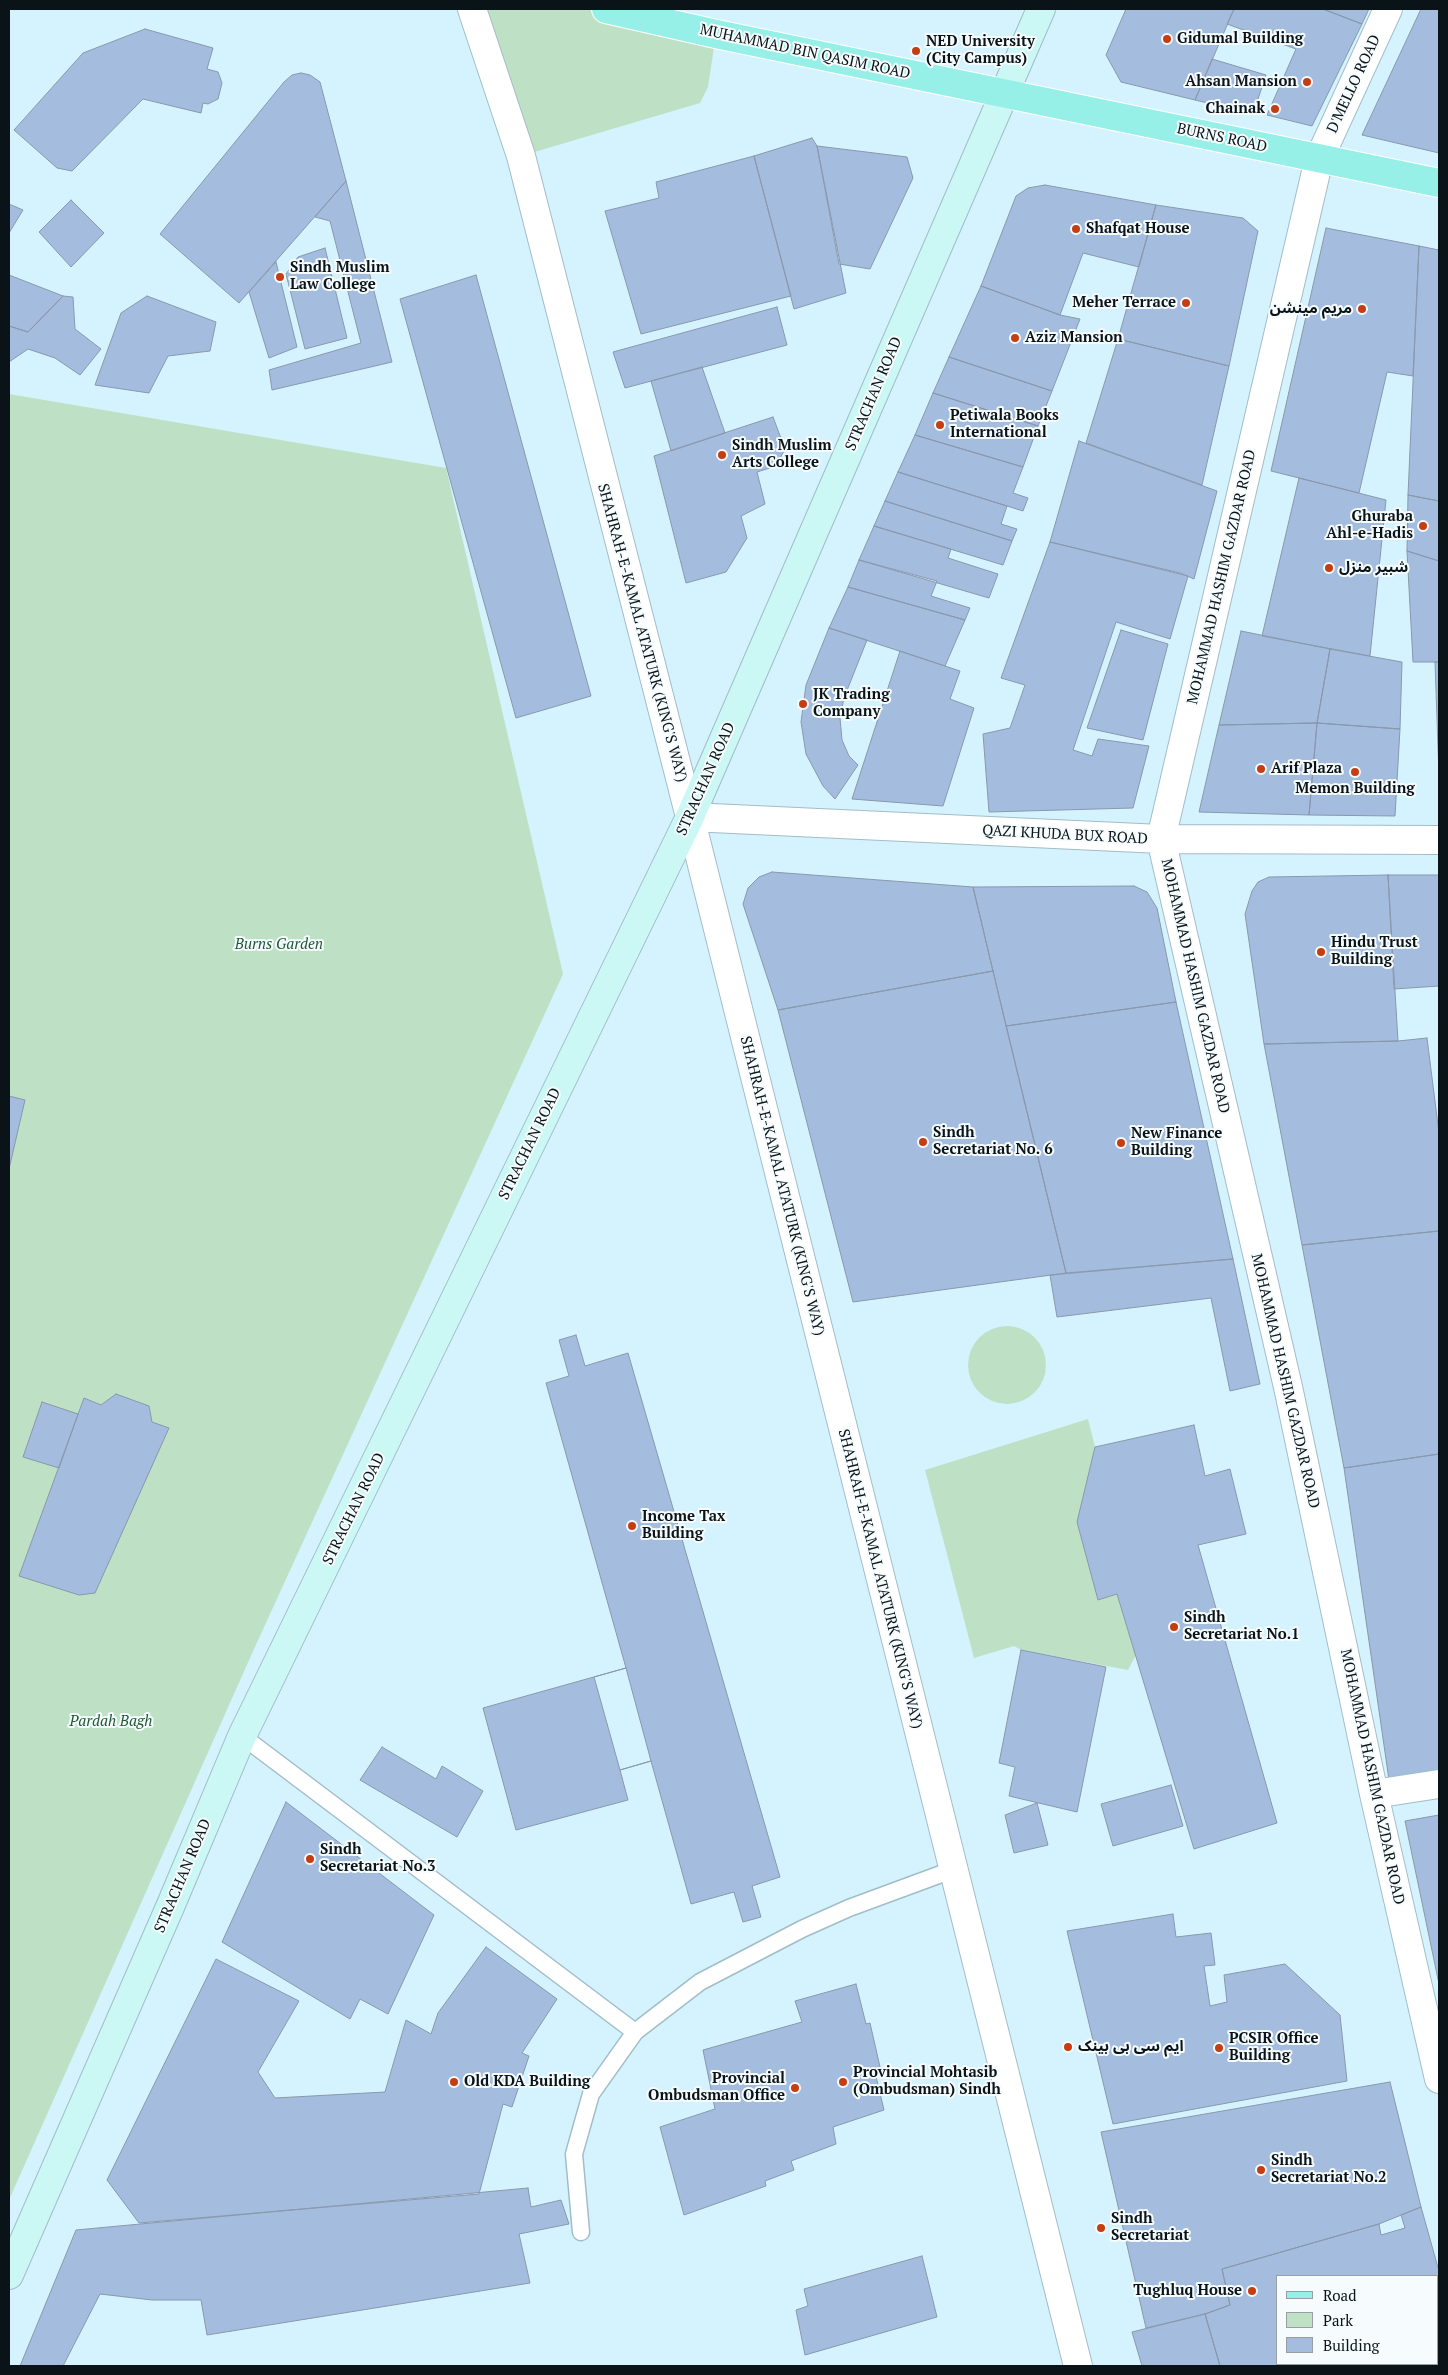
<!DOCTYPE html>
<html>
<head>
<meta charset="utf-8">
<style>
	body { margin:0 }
	#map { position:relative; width:1448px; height:2375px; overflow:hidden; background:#d5f3fe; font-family:"PT Serif",serif }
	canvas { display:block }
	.frame { position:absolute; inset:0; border:10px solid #0a1418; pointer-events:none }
	.legend { position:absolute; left:1276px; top:2275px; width:162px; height:90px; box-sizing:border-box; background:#f6fcfe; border:1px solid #989fa2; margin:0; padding:6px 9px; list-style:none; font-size:15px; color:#0a1418 }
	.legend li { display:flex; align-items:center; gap:10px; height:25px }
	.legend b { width:25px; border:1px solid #989fa2 }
</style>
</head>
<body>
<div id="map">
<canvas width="1448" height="2375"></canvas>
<div class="frame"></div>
<ul class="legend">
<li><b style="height:6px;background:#97f0e8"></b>Road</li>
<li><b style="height:14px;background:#bee1c6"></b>Park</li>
<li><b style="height:14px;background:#a4bcde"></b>Building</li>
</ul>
</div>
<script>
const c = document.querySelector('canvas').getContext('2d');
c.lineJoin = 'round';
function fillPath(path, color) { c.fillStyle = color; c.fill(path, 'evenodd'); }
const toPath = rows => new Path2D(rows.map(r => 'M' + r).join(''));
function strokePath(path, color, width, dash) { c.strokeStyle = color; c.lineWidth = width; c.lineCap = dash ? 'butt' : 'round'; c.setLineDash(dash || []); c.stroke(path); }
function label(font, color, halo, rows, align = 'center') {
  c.font = font + ' "PT Serif","Noto Sans Arabic",serif'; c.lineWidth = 4; c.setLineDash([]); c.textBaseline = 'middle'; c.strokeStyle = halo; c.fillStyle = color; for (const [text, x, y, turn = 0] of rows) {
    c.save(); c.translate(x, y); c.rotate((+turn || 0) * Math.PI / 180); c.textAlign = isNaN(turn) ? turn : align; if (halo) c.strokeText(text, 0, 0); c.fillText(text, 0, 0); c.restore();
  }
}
const green = toPath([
	[482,9,605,9,716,34,708,87,700,103,521,156],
	[9,394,446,468,563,974,254,1649,9,2200],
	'968 1365a39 39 0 1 1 78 0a39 39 0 1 1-78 0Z',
	[1088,1419,1095,1447,1099,1600,1117,1594,1136,1655,1128,1670,1021,1650,1014,1646,974,1658,925,1470]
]);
const building = toPath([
	[1126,9,1234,9,1195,100,1121,82,1106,55,1126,9],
	[1234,9,1323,9,1362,24,1312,126,1267,115,1296,49,1227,24,1234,9],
	[1323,9,1369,9,1362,24,1323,9],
	[1421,9,1439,9,1439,153,1362,135,1421,9],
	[145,29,213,48,207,69,218,72,222,83,218,99,208,104,203,103,201,113,143,99,72,171,57,168,14,130,83,53,145,29],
	[1212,59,1266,75,1253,114,1195,100,1212,59],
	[301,73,310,75,320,82,346,181,239,303,160,234,284,82,292,75,301,73],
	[812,138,817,146,846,293,794,309,754,156,812,138],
	[817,146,907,157,913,178,870,269,839,264,817,146],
	[754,156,791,296,641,334,605,211,659,198,656,182,754,156],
	[346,181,392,362,272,390,269,370,361,343,330,221,315,217,346,181],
	[1045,185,1156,205,1139,267,1083,253,1060,315,981,286,1016,196,1028,188,1045,185],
	[71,200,104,233,71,267,39,232,71,200],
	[9,204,23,210,9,233,9,204],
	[1156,205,1243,218,1258,231,1229,366,1118,339,1156,205],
	[1326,228,1419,246,1413,376,1387,372,1359,493,1271,471,1326,228],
	[1419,246,1439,250,1439,501,1408,495,1419,246],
	[325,248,347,338,305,349,286,274,298,257,325,248],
	[276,262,297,347,269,358,249,292,276,262],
	[9,275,63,296,28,332,9,326,9,275],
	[476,275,591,696,516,718,400,299,476,275],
	[981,286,1060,315,1080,319,1052,391,949,357,981,286],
	[63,296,73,297,75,329,101,349,80,375,55,358,28,349,9,362,9,326,28,332,63,296],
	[147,296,216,322,210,351,168,356,149,393,95,385,121,313,147,296],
	[777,307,787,345,625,388,613,352,777,307],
	[1118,339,1229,366,1202,485,1086,443,1118,339],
	[949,357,1052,391,1038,426,933,393,949,357],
	[702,367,725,433,671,451,651,381,702,367],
	[933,393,1038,426,1023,467,915,435,933,393],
	[773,417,785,449,776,466,757,472,765,504,741,516,747,538,726,572,686,583,654,456,773,417],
	[915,435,1023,467,1013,493,1028,498,1023,511,898,472,915,435],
	[1079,441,1217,491,1194,579,1180,573,1050,542,1079,441],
	[898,472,1007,506,1001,524,1017,529,1012,541,885,501,898,472],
	[1299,478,1386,500,1370,656,1262,636,1299,478],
	[1408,495,1439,501,1439,561,1407,551,1408,495],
	[885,501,1012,541,1003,565,874,526,885,501],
	[874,526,951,549,948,558,998,574,989,598,859,560,874,526],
	[1050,542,1188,576,1170,639,1116,622,1073,750,1092,756,1098,739,1149,746,1133,808,989,812,983,734,1010,728,1025,685,1001,678,1050,542],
	[1407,551,1439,561,1439,662,1413,662,1407,551],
	[859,560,937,581,931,596,970,608,965,620,848,587,859,560],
	[848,587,965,620,945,666,829,628,848,587],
	[829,628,867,640,844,698,840,718,842,740,849,756,858,765,835,799,823,786,806,754,801,722,806,685,829,628],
	[1121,630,1168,644,1143,740,1087,728,1121,630],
	[1241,631,1330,649,1317,723,1219,725,1241,631],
	[1330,649,1402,662,1400,729,1317,723,1330,649],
	[900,651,960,671,950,699,974,708,943,806,852,799,900,651],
	[1435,662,1439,662,1439,776,1435,662],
	[1317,723,1309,815,1199,812,1219,725,1317,723],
	[1317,723,1400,729,1395,816,1309,815,1317,723],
	[772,872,973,887,993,971,778,1010,743,904,748,888,759,877,772,872],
	[1388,875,1398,1041,1264,1044,1245,914,1252,891,1258,882,1269,877,1388,875],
	[1388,875,1439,875,1439,986,1394,989,1388,875],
	[1134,886,1147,892,1157,908,1176,1002,1006,1026,973,887,1134,886],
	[993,971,1066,1273,853,1302,778,1010,993,971],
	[1176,1002,1233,1259,1066,1273,1006,1026,1176,1002],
	[1427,1038,1439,1133,1439,1231,1302,1245,1264,1044,1398,1041,1427,1038],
	[9,1096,25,1100,9,1169,9,1096],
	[1439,1231,1439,1454,1344,1468,1302,1245,1439,1231],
	[1233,1259,1260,1384,1230,1391,1211,1298,1057,1317,1050,1275,1233,1259],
	[576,1335,585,1366,628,1353,780,1877,752,1886,761,1917,743,1922,734,1892,691,1904,651,1761,620,1770,594,1677,626,1668,546,1383,569,1376,559,1340,576,1335],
	[116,1394,149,1406,152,1422,169,1428,95,1593,79,1595,19,1576,84,1398,101,1405,116,1394],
	[42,1402,78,1414,59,1468,23,1457,42,1402],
	[1194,1425,1205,1476,1230,1469,1246,1534,1198,1545,1277,1823,1194,1849,1117,1594,1098,1600,1077,1522,1095,1447,1194,1425],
	[1439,1454,1439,1773,1389,1780,1344,1468,1439,1454],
	[1021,1650,1106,1667,1077,1812,1009,1796,1015,1767,999,1763,1021,1650],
	[626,1668,651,1761,620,1770,628,1800,516,1830,483,1708,626,1668],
	[382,1747,436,1779,442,1766,483,1791,457,1837,360,1780,382,1747],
	[1171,1785,1183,1826,1113,1846,1101,1804,1171,1785],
	[286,1802,434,1915,388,2014,360,1999,350,2019,222,1942,286,1802],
	[1037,1803,1048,1845,1014,1853,1005,1815,1037,1803],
	[1439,1815,1439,1984,1405,1821,1439,1815],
	[1173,1914,1176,1937,1211,1933,1215,1965,1204,1966,1210,2006,1227,2002,1224,1975,1285,1964,1340,2015,1347,2081,1113,2124,1067,1931,1173,1914],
	[486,1947,557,1999,522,2053,529,2056,512,2107,503,2104,479,2194,139,2223,107,2180,216,1959,299,2001,258,2072,275,2098,385,2092,406,2020,431,2034,438,2013,486,1947],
	[856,1984,866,2024,870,2023,880,2067,874,2068,884,2110,833,2127,836,2144,791,2161,794,2170,765,2181,766,2186,684,2215,660,2127,715,2109,703,2050,802,2022,795,2001,856,1984],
	[1390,2082,1421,2207,1379,2224,1222,2269,1230,2305,1205,2314,1146,2328,1101,2132,1390,2082],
	[528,2188,531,2207,561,2200,569,2224,519,2234,530,2283,207,2335,201,2300,152,2300,100,2294,63,2366,20,2366,76,2230,528,2188],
	[1421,2207,1439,2271,1439,2366,1395,2366,1395,2364,1437,2364,1437,2276,1277,2276,1277,2364,1294,2364,1294,2366,1220,2366,1205,2314,1230,2305,1222,2269,1379,2224,1381,2235,1405,2228,1401,2215,1421,2207],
	[922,2256,937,2317,805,2355,796,2310,808,2306,804,2289,922,2256],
	[1205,2314,1220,2366,1142,2366,1132,2332,1205,2314]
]);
const service = toPath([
	[242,1736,635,2032],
	[581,2232,574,2154,591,2094,635,2032,700,1982,802,1929,849,1908,952,1870]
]);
const minor = toPath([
	[1388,9,1319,159,1161,839,1288,1387,1374,1794,1439,2079],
	[690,817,1161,839,1439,840],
	[1374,1794,1439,1784]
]);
const tertiary = toPath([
	[472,9,521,156,690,817,1078,2366]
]);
const secondary = toPath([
	[9,2275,170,1907,242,1736,690,817,1041,9]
]);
const primary = toPath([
	[606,9,716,34,1439,183]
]);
const markers = [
	[1167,39,5,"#c53d10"],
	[916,51,5,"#c53d10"],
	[1307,82,5,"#c53d10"],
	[1275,109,5,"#c53d10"],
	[1076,229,5,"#c53d10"],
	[280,277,5,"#c53d10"],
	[1186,303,5,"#c53d10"],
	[1362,309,5,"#c53d10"],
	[1015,338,5,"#c53d10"],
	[940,425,5,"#c53d10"],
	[722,455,5,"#c53d10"],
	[1423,526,5,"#c53d10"],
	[1329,568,5,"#c53d10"],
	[803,704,5,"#c53d10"],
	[1261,769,5,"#c53d10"],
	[1355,772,5,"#c53d10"],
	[1321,952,5,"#c53d10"],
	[923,1142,5,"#c53d10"],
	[1121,1143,5,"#c53d10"],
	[632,1526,5,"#c53d10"],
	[1174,1627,5,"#c53d10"],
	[310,1859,5,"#c53d10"],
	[1068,2047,5,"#c53d10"],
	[1219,2048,5,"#c53d10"],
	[454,2082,5,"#c53d10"],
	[843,2082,5,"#c53d10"],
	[795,2088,5,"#c53d10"],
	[1261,2170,5,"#c53d10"],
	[1101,2228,5,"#c53d10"],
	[1252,2291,5,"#c53d10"]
];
const poiNames = [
	["Gidumal Building",1177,39],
	["NED University",926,42],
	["(City Campus)",926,59],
	["Ahsan Mansion",1297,82,"right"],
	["Chainak",1265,109,"right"],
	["Shafqat House",1086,229],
	["Sindh Muslim",290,268],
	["Law College",290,285],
	["Meher Terrace",1176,303,"right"],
	["مریم مینشن",1352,309,"right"],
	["Aziz Mansion",1025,338],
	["Petiwala Books",950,416],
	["International",950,433],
	["Sindh Muslim",732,446],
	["Arts College",732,463],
	["Ghuraba",1413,517,"right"],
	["Ahl-e-Hadis",1413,534,"right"],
	["شبیر منزل",1339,568],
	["JK Trading",813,695],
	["Company",813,712],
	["Arif Plaza",1271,769],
	["Memon Building",1355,789,"center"],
	["Hindu Trust",1331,943],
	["Building",1331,960],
	["Sindh",933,1133],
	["Secretariat No. 6",933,1150],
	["New Finance",1131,1134],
	["Building",1131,1151],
	["Income Tax",642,1517],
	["Building",642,1534],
	["Sindh",1184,1618],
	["Secretariat No.1",1184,1635],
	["Sindh",320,1850],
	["Secretariat No.3",320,1867],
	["PCSIR Office",1229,2039],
	["Building",1229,2056],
	["ایم سی بی بینک",1078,2047],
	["Provincial Mohtasib",853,2073],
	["(Ombudsman) Sindh",853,2090],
	["Provincial",785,2079,"right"],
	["Ombudsman Office",785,2096,"right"],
	["Old KDA Building",464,2082],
	["Sindh",1271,2161],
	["Secretariat No.2",1271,2178],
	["Sindh",1111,2219],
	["Secretariat",1111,2236],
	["Tughluq House",1242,2291,"right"]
];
const streetNames = [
	["MUHAMMAD BIN QASIM ROAD",805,52,12],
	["D'MELLO ROAD",1354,84,-65],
	["BURNS ROAD",1222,138,12],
	["STRACHAN ROAD",874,394,-67],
	["MOHAMMAD HASHIM GAZDAR ROAD",1222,577,-77],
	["SHAHRAH-E-KAMAL ATATURK (KING'S WAY)",642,633,75],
	["STRACHAN ROAD",706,779,-66],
	["QAZI KHUDA BUX ROAD",1065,835,3],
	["MOHAMMAD HASHIM GAZDAR ROAD",1195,986,77],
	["STRACHAN ROAD",530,1144,-64],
	["SHAHRAH-E-KAMAL ATATURK (KING'S WAY)",782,1186,76],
	["MOHAMMAD HASHIM GAZDAR ROAD",1285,1381,77],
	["STRACHAN ROAD",354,1509,-64],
	["SHAHRAH-E-KAMAL ATATURK (KING'S WAY)",880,1579,76],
	["MOHAMMAD HASHIM GAZDAR ROAD",1372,1777,78],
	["STRACHAN ROAD",183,1876,-67]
];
const parkNames = [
	["Burns Garden",279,945],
	["Pardah Bagh",111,1722]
];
fillPath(green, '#bee1c6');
fillPath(building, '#a4bcde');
strokePath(building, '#8998ac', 1);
strokePath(service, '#a1bdc7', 19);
strokePath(minor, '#a1bdc7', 30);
strokePath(tertiary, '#a1bdc7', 30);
strokePath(secondary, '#a1bdc7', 30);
strokePath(primary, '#fff', 30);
strokePath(service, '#fff', 16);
strokePath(minor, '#fff', 28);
strokePath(tertiary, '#fff', 28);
strokePath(secondary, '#cbf8f4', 28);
strokePath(primary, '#97f0e8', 28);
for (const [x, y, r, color] of markers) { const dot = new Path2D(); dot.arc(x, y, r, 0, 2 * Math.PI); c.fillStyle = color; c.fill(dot); strokePath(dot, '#f6fcfe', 2); }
label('bold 15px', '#0a1418', '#f6fcfe', poiNames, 'left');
label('15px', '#0a1418', '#f6fcfe', streetNames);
label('italic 15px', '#215834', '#f6fcfe', parkNames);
</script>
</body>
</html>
